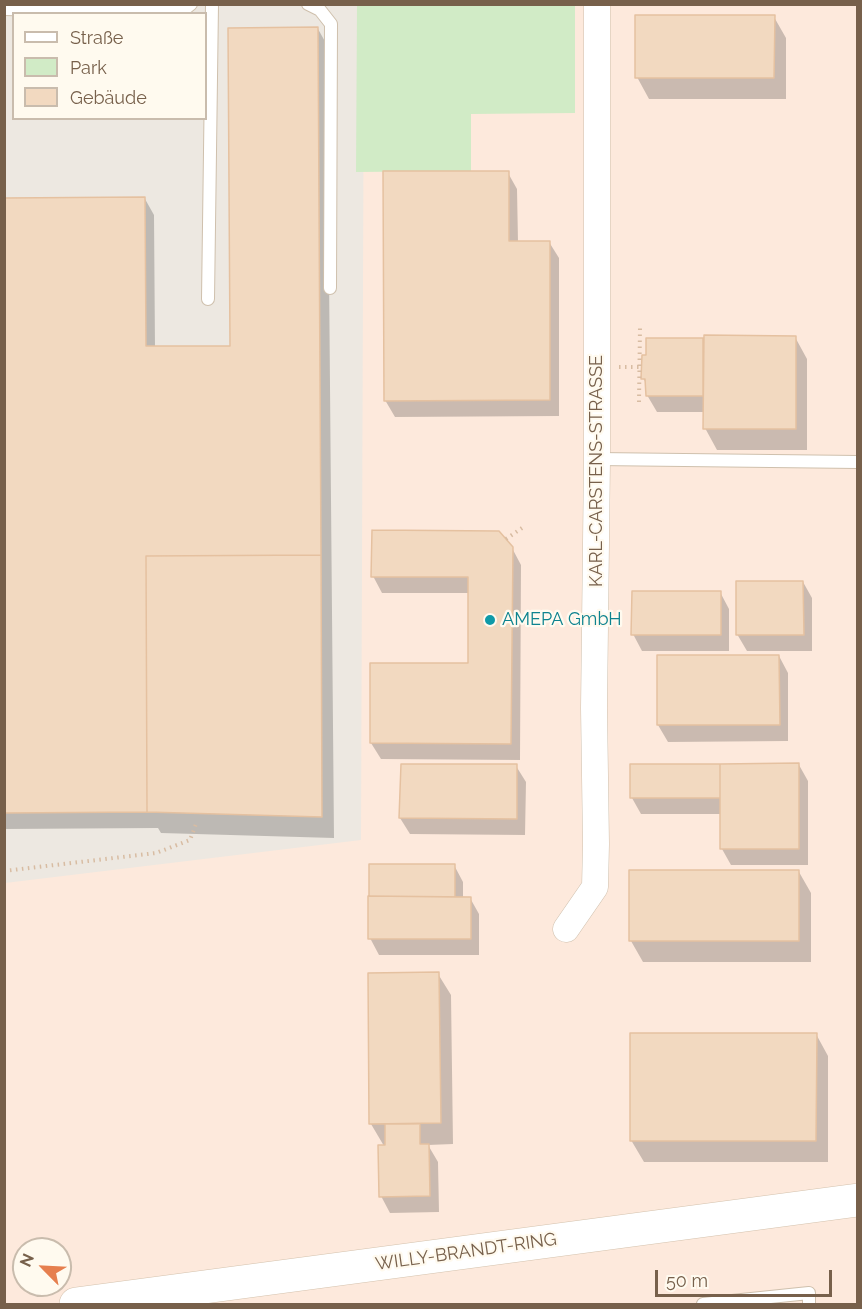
<!DOCTYPE html>
<html>
<head>
<meta charset="utf-8">
<style>
	body { margin:0 }
	#map { position:relative; width:862px; height:1309px; overflow:hidden; background:#fdf7e8; font-family:Raleway,sans-serif }
	canvas { display:block }
	.frame { position:absolute; inset:0; border:6px solid #77604b; pointer-events:none }
	.legend { position:absolute; left:12px; top:12px; width:195px; height:108px; box-sizing:border-box; background:#fffaef; border:2px solid #c9bcad; margin:0; padding:8px 10px; list-style:none; font-size:18px; color:#77604b }
	.legend li { display:flex; align-items:center; gap:12px; height:30px }
	.legend b { width:30px; border:2px solid #c9bcad }
	.north { position:absolute; left:12px; top:1237px; width:60px; height:60px; box-sizing:border-box; background:#fffaef; border:2px solid #c9bcad; border-radius:50%; rotate:294deg; font-size:16px; font-weight:700; line-height:24px; text-align:center; color:#77604b }
	.north::after { content:''; display:block; margin:auto; width:21px; height:27px; background:#e67f4e; clip-path:polygon(50% 0,100% 100%,50% 72%,0 100%) }
	.scale { position:absolute; left:655px; top:1270px; width:177px; height:27px; box-sizing:border-box; border:3px solid #77604b; border-top:0; padding-left:8px; font-size:18px; line-height:21px; white-space:nowrap; color:#77604b; -webkit-text-stroke:4px #fffaef; paint-order:stroke }
</style>
</head>
<body>
<div id="map">
<canvas width="862" height="1309"></canvas>
<div class="frame"></div>
<ul class="legend">
<li><b style="height:8px;background:#fff"></b>Straße</li>
<li><b style="height:16px;background:#d1ebc6"></b>Park</li>
<li><b style="height:16px;background:#f2d9c0"></b>Gebäude</li>
</ul>
<div class="north">N</div>
<div class="scale">50 m</div>
</div>
<script>
const c = document.querySelector('canvas').getContext('2d');
c.lineJoin = 'round';
function fillPath(path, color) { c.fillStyle = color; c.fill(path, 'evenodd'); }
const toPath = rows => new Path2D(rows.map(r => 'M' + r).join(''));
function strokePath(path, color, width, dash) { c.strokeStyle = color; c.lineWidth = width; c.lineCap = dash ? 'butt' : 'round'; c.setLineDash(dash || []); c.stroke(path); }
function label(font, color, halo, rows, align = 'center') {
  c.font = font + ' Raleway,sans-serif'; c.lineWidth = 4.5; c.setLineDash([]); c.textBaseline = 'middle'; c.strokeStyle = halo; c.fillStyle = color; for (const [text, x, y, turn = 0] of rows) {
    c.save(); c.translate(x, y); c.rotate((+turn || 0) * Math.PI / 180); c.textAlign = isNaN(turn) ? turn : align; if (halo) c.strokeText(text, 0, 0); c.fillText(text, 0, 0); c.restore();
  }
}
const commercial = toPath([
	[5,5,857,5,857,1304,5,1304],
	[14,14,206,14,206,118,14,118],
	[24,1249,60,1249,60,1285,24,1285]
]);
const industrial = toPath([
	[4,5,364,5,361,840,5,883],
	[14,14,206,14,206,118,14,118]
]);
const green = toPath([
	[357,5,575,5,575,113,471,114,471,171,356,172]
]);
const shadow = toPath([
	[774,17,786,38,786,99,649,99,637,77],
	[318,29,327,45,334,838,161,833,158,828,4,829,4,200,145,199,154,215,155,348,231,347],
	[508,173,517,189,518,242,549,242,559,258,559,416,395,417,385,400],
	[795,337,807,359,807,450,717,450,705,428,705,412,657,412,647,395,647,385,643,378,702,339,705,344],
	[512,548,521,565,520,760,381,759,371,743,469,665,470,593,382,593,373,576],
	[803,582,812,598,812,651,747,651,737,634],
	[720,592,729,609,729,651,642,651,633,634],
	[779,656,788,673,788,741,668,742,658,725,658,657],
	[799,765,808,781,808,865,731,865,722,849,722,814,641,814,632,798],
	[516,766,526,782,525,835,410,834,400,818],
	[371,865,454,865,463,882,463,898,470,898,479,914,479,955,379,955,370,938],
	[799,872,811,893,811,962,643,962,631,941],
	[438,974,451,995,453,1144,428,1145,438,1162,439,1212,390,1213,381,1196,384,1146,371,1124,369,975],
	[816,1034,828,1056,828,1162,644,1162,631,1140]
]);
const building = toPath([
	[635,15,775,15,774,78,635,78,635,15],
	[318,27,321,555,146,556,147,812,4,813,4,198,145,197,146,346,230,346,228,28,318,27],
	[383,171,509,171,509,241,550,241,550,400,384,401,383,171],
	[704,335,796,336,796,429,703,429,704,335],
	[646,338,703,338,703,396,646,396,645,379,641,379,642,355,646,355,646,338],
	[372,530,499,531,513,547,511,744,370,743,370,663,468,663,468,577,371,577,372,530],
	[321,555,322,817,147,812,146,556,321,555],
	[736,581,803,581,804,635,736,635,736,581],
	[632,591,721,591,721,635,631,635,632,591],
	[657,655,779,655,780,725,657,725,657,655],
	[799,763,799,849,720,849,720,764,799,763],
	[401,764,517,764,517,819,399,818,401,764],
	[630,764,720,764,720,798,630,798,630,764],
	[369,864,455,864,455,897,369,896,369,864],
	[629,870,799,870,799,941,629,941,629,870],
	[368,896,471,897,471,939,368,939,368,896],
	[439,972,441,1123,369,1124,368,973,439,972],
	[630,1033,817,1033,816,1141,630,1141,630,1033],
	[385,1124,420,1124,420,1144,429,1144,430,1196,379,1197,378,1145,385,1145,385,1124]
]);
const path = toPath([
	[619,367,642,367],
	[639,402,640,328],
	[506,539,522,528],
	[4,871,156,853,190,840,196,824]
]);
const lane = toPath([
	[308,4,320,10,331,24,330,288],
	[4,9,47,10,47,4],
	[47,10,181,12,191,4],
	[208,299,212,4],
	[597,459,858,462],
	[703,1304,809,1293,809,1304]
]);
const street = toPath([
	[566,929,595,887,596,844,594,708,597,459,597,4]
]);
const secondary = toPath([
	[76,1304,858,1200]
]);
const markers = [
	[490,620,6,"#0f9aa8"]
];
const streetNames = [
	["KARL-CARSTENS-STRASSE",597,471,-90],
	["WILLY-BRANDT-RING",466,1252,-8]
];
const cultureNames = [
	["AMEPA GmbH",502,620]
];
fillPath(commercial, '#fde9dc');
fillPath(industrial, '#ede8e1');
fillPath(green, '#d1ebc6');
fillPath(shadow, '#0003');
fillPath(building, '#f2d9c0');
strokePath(building, '#e5c1a0', 1.5);
strokePath(lane, '#cfc0ad', 14);
strokePath(street, '#cfc0ad', 27);
strokePath(secondary, '#d4c2ad', 34);
strokePath(path, '#d8bca2', 4, [1.5, 4.5]);
strokePath(lane, '#fff', 12);
strokePath(street, '#fff', 26);
strokePath(secondary, '#fff', 33);
for (const [x, y, r, color] of markers) { const dot = new Path2D(); dot.arc(x, y, r, 0, 2 * Math.PI); c.fillStyle = color; c.fill(dot); strokePath(dot, '#fffaef', 2); }
label('18px', '#77604b', '#fffaef', streetNames);
label('18px', '#0d838f', '#fffaef', cultureNames, 'left');
</script>
</body>
</html>
